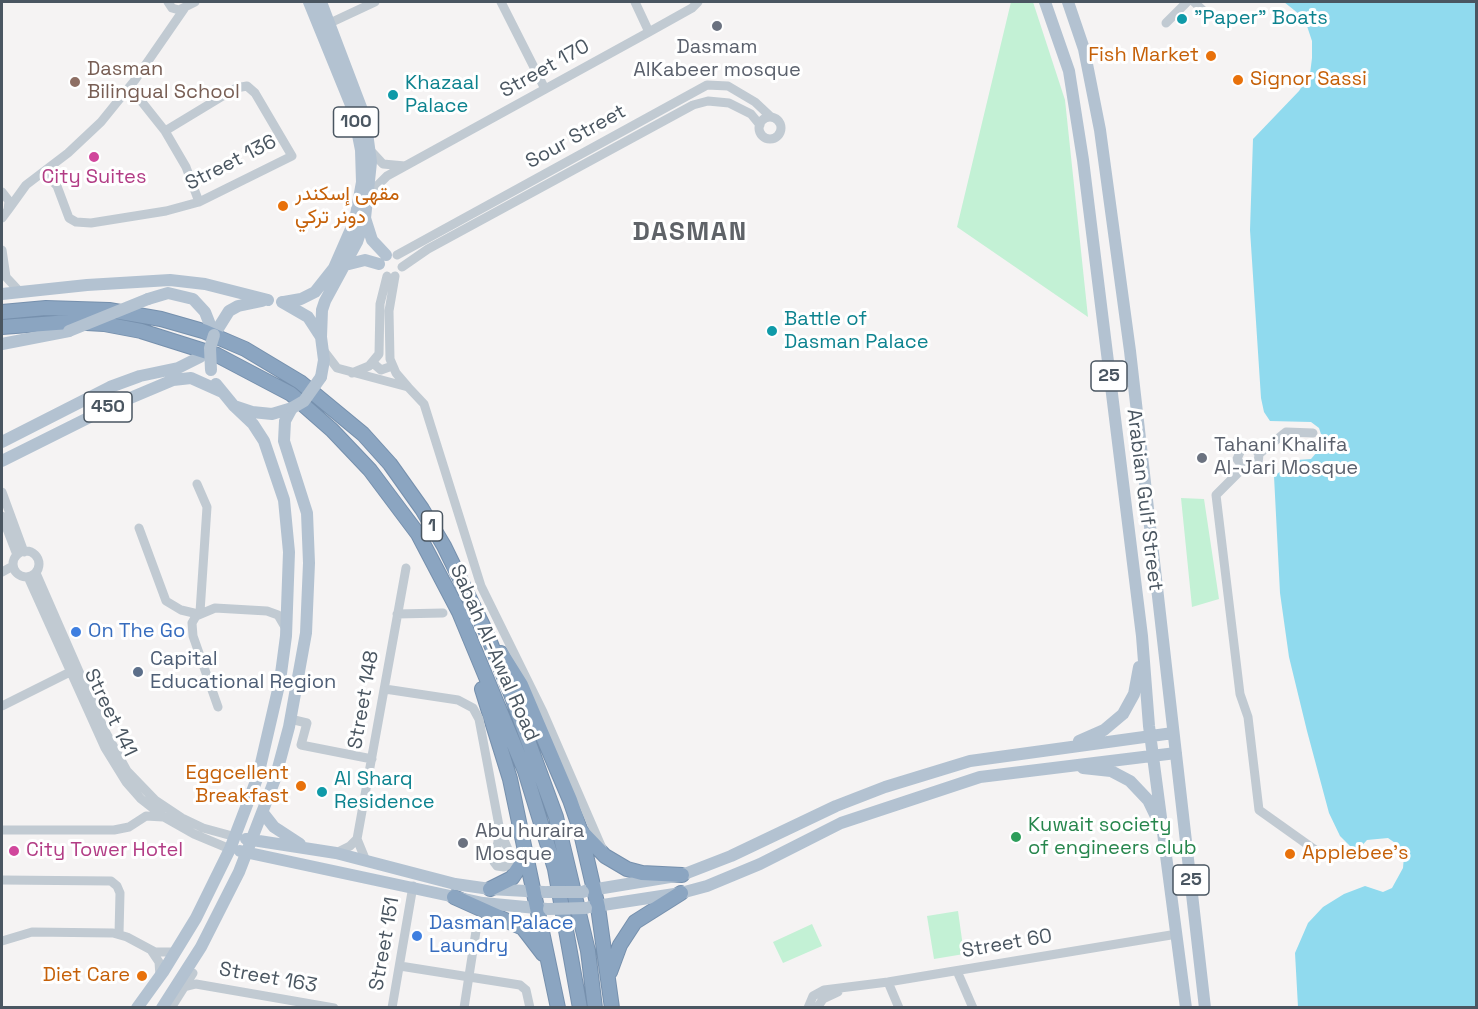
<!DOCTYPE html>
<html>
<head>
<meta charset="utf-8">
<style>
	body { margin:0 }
	#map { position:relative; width:1478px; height:1009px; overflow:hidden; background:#f5f3f3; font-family:"Space Grotesk",sans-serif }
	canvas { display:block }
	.frame { position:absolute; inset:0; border:3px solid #4a5661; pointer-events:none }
</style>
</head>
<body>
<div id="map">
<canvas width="1478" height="1009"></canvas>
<div class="frame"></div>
</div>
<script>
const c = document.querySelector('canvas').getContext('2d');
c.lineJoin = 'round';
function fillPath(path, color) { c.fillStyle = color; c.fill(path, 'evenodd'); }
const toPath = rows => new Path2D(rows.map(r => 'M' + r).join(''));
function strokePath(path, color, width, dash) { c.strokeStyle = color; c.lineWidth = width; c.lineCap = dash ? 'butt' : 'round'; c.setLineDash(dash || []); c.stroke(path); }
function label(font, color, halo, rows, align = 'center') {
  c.font = font + ' "Space Grotesk",Vazirmatn,sans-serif'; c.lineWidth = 6; c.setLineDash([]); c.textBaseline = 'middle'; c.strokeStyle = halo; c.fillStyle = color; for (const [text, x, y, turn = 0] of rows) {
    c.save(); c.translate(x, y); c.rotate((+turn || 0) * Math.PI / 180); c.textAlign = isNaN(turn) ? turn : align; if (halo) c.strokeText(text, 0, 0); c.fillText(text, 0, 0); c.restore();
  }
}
const green = toPath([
	[1011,2,1033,2,1065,100,1088,317,957,227],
	[1181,498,1204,499,1219,599,1192,607],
	[958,911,964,954,934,959,927,916],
	[812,924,822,946,783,963,773,942]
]);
const water = toPath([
	[1284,2,1476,2,1476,1007,1298,1007,1295,953,1308,923,1323,907,1344,894,1365,886,1383,892,1392,888,1403,868,1404,856,1398,845,1388,838,1367,840,1356,852,1340,836,1329,813,1307,731,1289,657,1280,593,1274,476,1297,460,1311,459,1322,446,1322,437,1319,428,1311,422,1270,421,1264,412,1261,398,1250,230,1253,139,1299,91,1310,74,1312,58,1312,41,1307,26,1299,14]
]);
const minor = toPath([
	[168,2,172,8,179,10,195,2],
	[501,2,545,89],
	[635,2,649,32],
	[1194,2,1209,16],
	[330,23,375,2],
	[1166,23,1187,2],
	[130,87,165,131,186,167,199,202],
	'759 128a11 11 0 1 1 22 0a11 11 0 1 1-22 0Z',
	[371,151,383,164,405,166],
	[44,172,57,186,69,218,76,222,91,223,166,211,199,202,292,156,255,93,247,86,236,88,165,131],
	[2,192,9,201,8,210,2,218],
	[369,194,387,176,649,32,692,8,698,2],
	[8,210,26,185,68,153,101,122,135,80,184,9],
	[2,250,6,277,20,292],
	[397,255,707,85,728,86,755,102,771,117],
	[402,267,428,249,693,105,708,101,729,103,751,114,760,125],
	[395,276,389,311,390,359,396,373,408,387],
	[324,351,337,368,408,387,424,404,481,586,543,712,602,848],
	[373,363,381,370,392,366],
	[352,373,369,366,379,354,380,304,387,276],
	[1259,454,1255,449,1245,447,1241,450,1237,459,1243,468,1254,467,1258,464,1259,454,1286,432,1313,433],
	[1243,468,1216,495,1240,694,1248,717,1259,810,1318,852],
	[197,484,207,507,200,612],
	[2,492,24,552],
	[2,516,17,555],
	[139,528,166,601,181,610,198,614],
	'13 564a13 13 0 1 1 26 0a13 13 0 1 1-26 0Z',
	[2,572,13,566],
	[36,573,105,731,127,771,155,800,182,818,203,828,236,837],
	[28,577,105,748,126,782,141,799,164,817,194,834,230,849],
	[397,614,443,613],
	[385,689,458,700,473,708,479,719,500,831,511,856,510,864,504,867,497,866,494,862,500,831],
	[2,706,70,672],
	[218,707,193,636,192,623,196,616,215,608,267,611,278,615,285,627],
	[290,719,307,723,301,745,372,759],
	[2,830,114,830,129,827,146,816,163,817],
	[336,853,350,846,357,839],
	[366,861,357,839,406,568],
	[2,880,111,881,117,886,120,893,119,934],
	[2,941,32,932,113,933,127,937,155,952,176,952],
	[151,950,159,962,160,976],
	[400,966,520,985,526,990,530,1008],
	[957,971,973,1008],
	[888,982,899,1008],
	[184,987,196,984,334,1008],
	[171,1008,193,973],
	[392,1008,413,886],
	[464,1008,476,931],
	[808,1008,813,996,824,990,888,982,1177,934],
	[817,1008,823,999,838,992]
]);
const major = toPath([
	[1045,2,1069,71,1083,160,1142,636,1149,726,1186,1008],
	[1068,2,1084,49,1100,130,1130,351,1205,1008],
	[365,218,372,240,386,255],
	[345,265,365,260,379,264],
	[2,294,87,285,170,280,205,284,268,300],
	[148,299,168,293,193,299,205,312,214,335],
	[282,302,308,317,321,337,324,360,321,377],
	[284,302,301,299,315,292,334,268,355,220,362,182,361,150,353,110,309,2],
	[214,335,229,311,238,306,262,301],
	[321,337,322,310,325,301,357,242,365,218,371,162,365,118,321,2],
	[2,344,69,331],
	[216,384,234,406,252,412,272,414,292,408],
	[2,442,110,387,140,376,178,368,200,357],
	[2,461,116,404,173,380,191,378,220,391],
	[1079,741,1104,730,1123,714,1134,694,1139,667],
	[1083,768,1111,771,1130,781,1148,800,1161,827],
	[263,813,274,827,300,844],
	[246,839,336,853,455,884,490,889,544,892],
	[240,851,483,903,547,909],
	[585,891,682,875,731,856,836,806,885,787,970,761,1173,733],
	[590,907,681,893,707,886,760,864,841,823,980,777,1176,753],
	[137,1008,163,972,196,918,230,849,258,776,280,681,286,636,289,552,284,500,264,441,253,424,234,406],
	[162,1008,201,947,239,872,275,779,289,727,306,633,309,563,307,513,284,441,285,421,292,408]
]);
const highway = toPath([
	[2,312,46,308,109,310,161,319,203,331,245,349,300,382,363,434,390,464,422,509,444,546,486,632,511,694,556,817,588,951,595,1008],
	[2,327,69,322,104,324,141,331,217,355,291,394,332,430,370,470,418,534,459,612,525,771,555,869,580,1008],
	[501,653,521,685,570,800,580,829,598,907,612,1008],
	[482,689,510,779,558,1008],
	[581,831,605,856,627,869,642,873,682,875],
	[490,889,512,878,522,863,524,850],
	[454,897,523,928,543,954],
	[610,972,620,945,635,922,681,893]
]);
const majorBridge = toPath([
	[69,331,148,299],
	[211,370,210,348,214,335],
	[292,408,304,401,321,377],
	[547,892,583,892],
	[549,909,586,908]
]);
const markers = [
	[1182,19,6,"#0f9aa8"],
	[717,26,6,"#6b7280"],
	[1211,56,6,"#e8710a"],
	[1238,80,6,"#e8710a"],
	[75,82,6,"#8d6e63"],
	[393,95,6,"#0f9aa8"],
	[94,157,6,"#d1479c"],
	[283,206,6,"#e8710a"],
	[772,331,6,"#0f9aa8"],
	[1202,458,6,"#6b7280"],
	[76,632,6,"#3f7fe0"],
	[138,672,6,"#5c6f8a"],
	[301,786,6,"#e8710a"],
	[322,792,6,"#0f9aa8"],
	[1016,837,6,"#2e9e5b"],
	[463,843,6,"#6b7280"],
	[14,851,6,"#d1479c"],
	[1290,854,6,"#e8710a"],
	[417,936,6,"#3f7fe0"],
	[142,976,6,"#e8710a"]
];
const shields = [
	[356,122,45],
	[1109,376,36],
	[108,407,48],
	[432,526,21],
	[1191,880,36]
];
const shieldNames = [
	["100",356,122],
	["25",1109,376],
	["450",108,407],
	["1",432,526],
	["25",1191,880]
];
const cultureNames = [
	["\"Paper\" Boats",1194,19],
	["Khazaal",405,84],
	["Palace",405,107],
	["Battle of",784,320],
	["Dasman Palace",784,343],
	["Al Sharq",334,780],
	["Residence",334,803]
];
const worshipNames = [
	["Dasmam",717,48,"center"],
	["AlKabeer mosque",717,71,"center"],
	["Tahani Khalifa",1214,446],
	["Al-Jari Mosque",1214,469],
	["Abu huraira",475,832],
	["Mosque",475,855]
];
const foodNames = [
	["Fish Market",1199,56],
	["Signor Sassi",1250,80,"left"],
	["مقهى إسكندر",295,195,"left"],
	["دونر تركي",295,218,"left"],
	["Eggcellent",289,774],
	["Breakfast",289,797],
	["Applebee's",1302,854,"left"],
	["Diet Care",130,976]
];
const streetNames = [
	["Street 170",545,69,-29],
	["Sour Street",576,137,-29],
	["Street 136",231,163,-27],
	["Arabian Gulf Street",1144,500,83],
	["Sabah Al-Awal Road",494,653,66],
	["Street 148",364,700,-80],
	["Street 141",110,713,64],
	["Street 151",385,944,-80],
	["Street 60",1007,944,-10],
	["Street 163",268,978,10]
];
const educationNames = [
	["Dasman",87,70],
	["Bilingual School",87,93]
];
const hotelNames = [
	["City Suites",94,178],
	["City Tower Hotel",26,851,"left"]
];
const shopNames = [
	["On The Go",88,632],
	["Dasman Palace",429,924],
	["Laundry",429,947]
];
const serviceNames = [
	["Capital",150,660],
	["Educational Region",150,683]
];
const leisureNames = [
	["Kuwait society",1028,826],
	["of engineers club",1028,849]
];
const districtNames = [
	["DASMAN",690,233]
];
fillPath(green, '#c3f1d5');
fillPath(water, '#90daee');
strokePath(highway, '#7690ad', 16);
strokePath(minor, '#c1cad2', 9);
strokePath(major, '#b3c2d1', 12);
strokePath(highway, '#8ba5c1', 14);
strokePath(majorBridge, '#b3c2d1', 12);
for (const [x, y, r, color] of markers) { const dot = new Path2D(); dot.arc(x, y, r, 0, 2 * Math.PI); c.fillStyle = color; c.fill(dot); strokePath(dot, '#fff', 2); }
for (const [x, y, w] of shields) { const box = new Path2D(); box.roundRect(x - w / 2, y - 15, w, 30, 4.5); c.fillStyle = '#fff'; c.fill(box); strokePath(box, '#4a5661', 1.5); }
label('bold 18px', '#4a5661', null, shieldNames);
label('20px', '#0d838f', '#fff', cultureNames, 'left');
label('20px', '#5b616d', '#fff', worshipNames, 'left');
label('20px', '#c56008', '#fff', foodNames, 'right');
label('20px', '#4a5661', '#fff', streetNames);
label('20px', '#785e54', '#fff', educationNames, 'left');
label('20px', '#b23c85', '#fff', hotelNames);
label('20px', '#366cbe', '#fff', shopNames, 'left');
label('20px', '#4e5e75', '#fff', serviceNames, 'left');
label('20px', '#27864d', '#fff', leisureNames, 'left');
c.letterSpacing = '1.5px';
label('bold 26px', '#5f6368', '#fff', districtNames);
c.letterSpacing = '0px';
</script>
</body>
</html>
